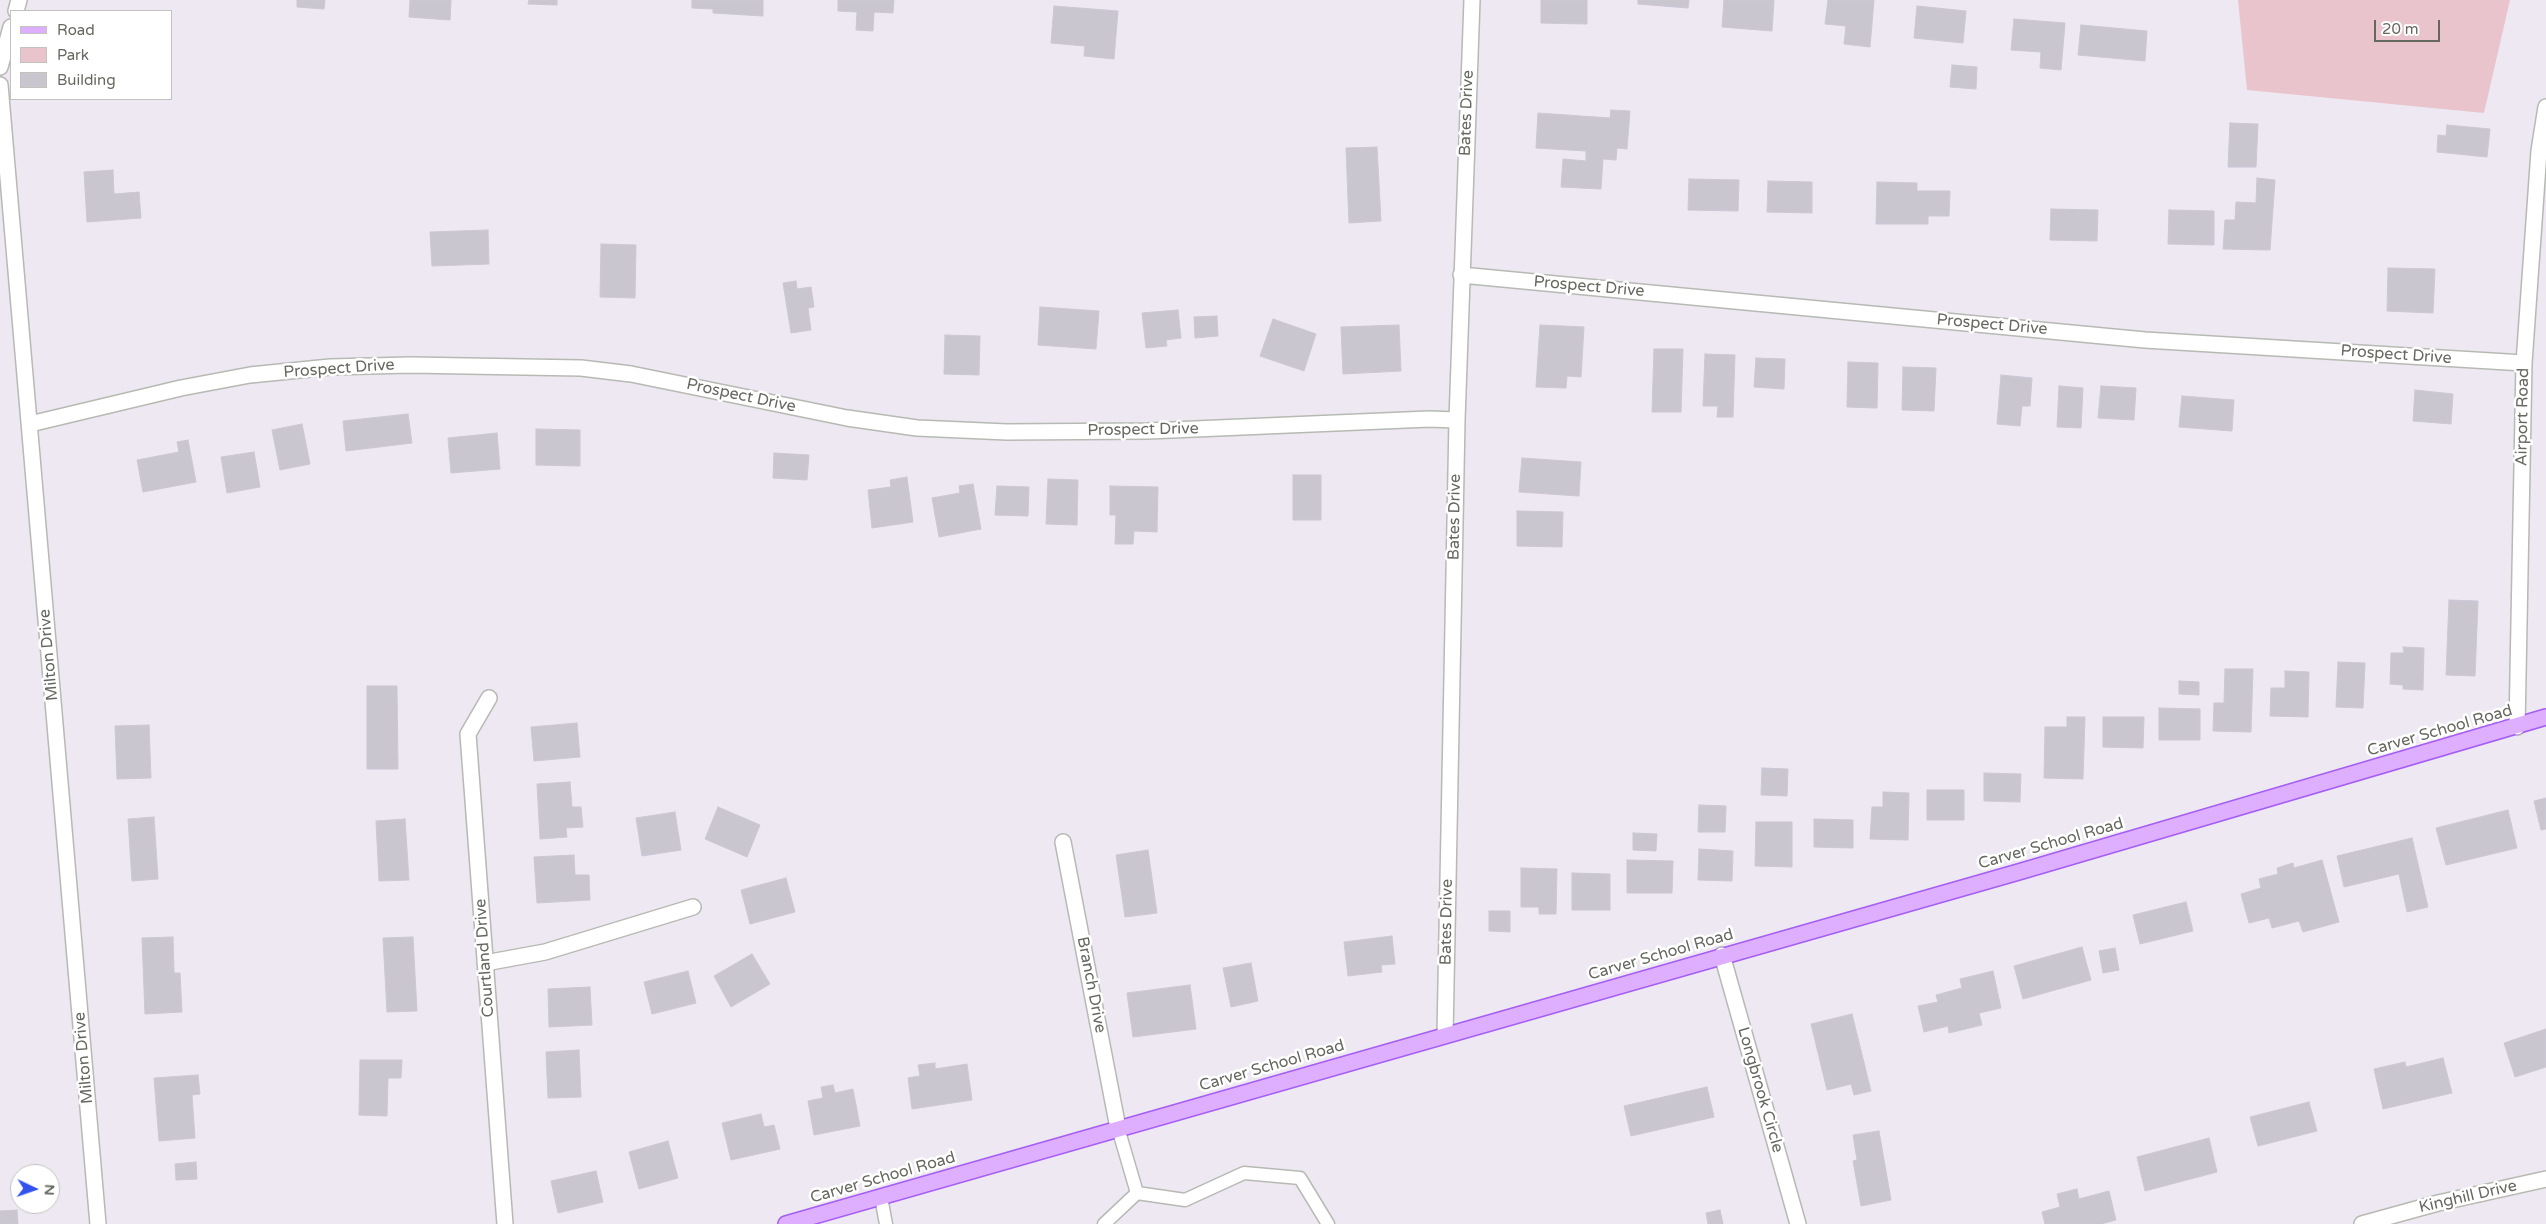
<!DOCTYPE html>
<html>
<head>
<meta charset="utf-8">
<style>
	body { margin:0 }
	#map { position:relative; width:2546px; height:1224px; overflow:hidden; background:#ede8f1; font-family:"Varela Round",sans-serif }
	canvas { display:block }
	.legend { position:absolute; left:10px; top:10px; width:162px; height:90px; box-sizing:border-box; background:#fff; border:1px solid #c1c3bf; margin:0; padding:6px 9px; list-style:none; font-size:15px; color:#65685f }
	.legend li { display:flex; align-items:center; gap:10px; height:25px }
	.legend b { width:25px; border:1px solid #c1c3bf }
	.north { position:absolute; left:10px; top:1164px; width:50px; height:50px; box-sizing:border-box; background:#fff; border:1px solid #c1c3bf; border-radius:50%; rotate:93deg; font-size:14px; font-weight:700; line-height:20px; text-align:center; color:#65685f }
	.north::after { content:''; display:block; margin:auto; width:18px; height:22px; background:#3251ed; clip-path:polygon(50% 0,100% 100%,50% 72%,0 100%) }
	.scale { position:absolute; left:2374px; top:20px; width:66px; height:22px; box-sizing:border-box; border:2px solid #65685f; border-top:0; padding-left:6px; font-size:15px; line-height:18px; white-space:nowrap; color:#65685f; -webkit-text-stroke:4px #fff; paint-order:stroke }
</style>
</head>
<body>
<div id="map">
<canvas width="2546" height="1224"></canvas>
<ul class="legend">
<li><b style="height:6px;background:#deafff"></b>Road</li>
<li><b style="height:14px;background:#e9c4cd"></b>Park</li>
<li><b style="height:14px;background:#cac6cf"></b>Building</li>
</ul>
<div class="north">N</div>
<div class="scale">20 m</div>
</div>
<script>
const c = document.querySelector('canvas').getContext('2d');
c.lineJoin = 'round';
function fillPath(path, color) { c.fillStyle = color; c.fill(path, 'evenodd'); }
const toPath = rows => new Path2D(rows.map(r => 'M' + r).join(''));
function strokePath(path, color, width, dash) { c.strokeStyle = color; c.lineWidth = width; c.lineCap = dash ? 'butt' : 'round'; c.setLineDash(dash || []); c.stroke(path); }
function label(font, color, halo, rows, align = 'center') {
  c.font = font + ' "Varela Round",sans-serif'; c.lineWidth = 5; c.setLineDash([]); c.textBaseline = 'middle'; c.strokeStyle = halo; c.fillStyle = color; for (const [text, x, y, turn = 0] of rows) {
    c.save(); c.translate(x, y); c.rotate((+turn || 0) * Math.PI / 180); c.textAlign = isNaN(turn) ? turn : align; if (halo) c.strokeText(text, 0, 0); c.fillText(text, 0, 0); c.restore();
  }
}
const green = toPath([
	[2238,0,2510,0,2484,113,2247,90]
]);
const building = toPath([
	[297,0,325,0,324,9,297,7,297,0],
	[410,0,451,0,450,20,409,17,410,0],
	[529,0,557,0,557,5,528,4,529,0],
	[692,0,763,0,763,16,713,13,713,9,692,8,692,0],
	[838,0,894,0,893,13,874,12,873,31,856,30,857,12,838,11,838,0],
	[1541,0,1587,0,1587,24,1541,23,1541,0],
	[1638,0,1689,0,1688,8,1638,4,1638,0],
	[1724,0,1774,0,1772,31,1722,27,1724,0],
	[1828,0,1874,0,1870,47,1844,44,1846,26,1825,24,1828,0],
	[1054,6,1118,11,1114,59,1084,56,1085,46,1051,43,1054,6],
	[1917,6,1966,11,1963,43,1914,38,1917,6],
	[2014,19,2065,23,2061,70,2040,68,2041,52,2011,50,2014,19],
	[2081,25,2147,31,2145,61,2078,55,2081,25],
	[1952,65,1977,67,1976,89,1950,87,1952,65],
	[1611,110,1630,111,1627,149,1617,148,1616,160,1603,159,1601,189,1561,187,1563,159,1586,161,1586,151,1536,148,1538,113,1610,118,1611,110],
	[2230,123,2258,124,2256,167,2228,167,2230,123],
	[2447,125,2490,129,2487,157,2437,152,2438,135,2446,136,2447,125],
	[1377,147,1381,221,1349,223,1346,148,1377,147],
	[113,170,114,194,139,192,141,218,87,222,84,172,113,170],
	[2257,178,2275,180,2270,250,2223,249,2225,220,2235,220,2236,202,2256,203,2257,178],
	[1689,179,1739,180,1738,211,1688,210,1689,179],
	[1768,181,1812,182,1812,213,1767,212,1768,181],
	[1877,182,1917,183,1917,191,1950,191,1949,216,1928,216,1928,224,1876,224,1877,182],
	[2051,209,2098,210,2097,241,2050,240,2051,209],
	[2169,210,2214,211,2214,245,2168,244,2169,210],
	[488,230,489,264,432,266,430,232,488,230],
	[601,244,636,245,635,298,600,297,601,244],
	[2388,268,2435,269,2433,313,2387,311,2388,268],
	[796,281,797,289,811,287,814,307,808,308,811,330,791,333,783,283,796,281],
	[1040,307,1099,311,1096,349,1038,345,1040,307],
	[1178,310,1181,338,1166,340,1167,346,1146,348,1142,313,1178,310],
	[1217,316,1218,336,1195,338,1194,317,1217,316],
	[1273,319,1316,334,1304,371,1260,356,1273,319],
	[1399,325,1401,371,1343,374,1341,327,1399,325],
	[1540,325,1584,327,1581,377,1567,376,1566,388,1536,387,1540,325],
	[945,335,980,336,979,375,944,374,945,335],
	[1654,349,1683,349,1681,412,1652,412,1654,349],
	[1705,354,1735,355,1733,417,1717,417,1718,406,1703,406,1705,354],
	[1756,358,1785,359,1784,389,1754,387,1756,358],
	[1848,362,1878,363,1877,408,1847,407,1848,362],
	[1903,367,1936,368,1934,411,1902,410,1903,367],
	[2001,375,2032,378,2030,406,2022,406,2020,426,1997,424,2001,375],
	[2059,386,2083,388,2081,428,2057,427,2059,386],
	[2101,386,2136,388,2134,420,2098,418,2101,386],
	[2415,390,2453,394,2451,424,2413,421,2415,390],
	[2182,396,2234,400,2232,431,2179,427,2182,396],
	[408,414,412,443,346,451,343,421,408,414],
	[302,424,310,464,280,470,272,430,302,424],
	[536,429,580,430,580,466,536,465,536,429],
	[497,433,500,469,451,473,448,438,497,433],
	[188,440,196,482,143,492,137,460,179,452,177,442,188,440],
	[254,452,260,487,227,493,221,457,254,452],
	[774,453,809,455,807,480,773,478,774,453],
	[1522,458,1581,462,1579,496,1519,492,1522,458],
	[1293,475,1321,475,1321,520,1293,520,1293,475],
	[907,477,913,522,872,528,868,490,891,487,890,480,907,477],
	[1048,479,1078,480,1077,525,1046,524,1048,479],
	[973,484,981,529,939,537,932,498,960,493,959,486,973,484],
	[997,486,1029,487,1028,516,995,515,997,486],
	[1110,486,1158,487,1157,532,1134,531,1133,544,1115,544,1116,515,1110,515,1110,486],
	[1517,511,1563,512,1562,547,1517,546,1517,511],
	[2449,600,2478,601,2475,676,2446,675,2449,600],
	[2403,647,2424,648,2423,690,2403,689,2403,685,2390,684,2391,653,2404,653,2403,647],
	[2338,662,2365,663,2363,708,2336,707,2338,662],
	[2225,669,2253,669,2251,732,2213,731,2214,703,2224,703,2225,669],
	[2285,671,2309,672,2308,717,2270,716,2271,688,2285,688,2285,671],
	[2179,681,2199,682,2199,695,2179,694,2179,681],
	[367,686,397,686,398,769,367,769,367,686],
	[2159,708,2200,709,2200,740,2159,740,2159,708],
	[2067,717,2085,717,2083,779,2044,778,2045,727,2067,727,2067,717],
	[2103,717,2144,717,2143,748,2103,747,2103,717],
	[577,723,580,757,534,761,531,727,577,723],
	[149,725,151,778,117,779,115,726,149,725],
	[1762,768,1788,769,1787,796,1761,795,1762,768],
	[1984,773,2021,774,2020,802,1984,801,1984,773],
	[570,782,572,807,581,807,583,827,566,828,567,837,540,839,537,784,570,782],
	[1927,790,1964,790,1964,820,1927,820,1927,790],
	[1883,792,1909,793,1908,840,1870,839,1872,807,1883,807,1883,792],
	[2546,798,2546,829,2541,830,2534,801,2546,798],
	[1699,805,1726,806,1725,832,1698,832,1699,805],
	[718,807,760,825,747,857,705,839,718,807],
	[2508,810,2517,848,2446,865,2436,828,2508,810],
	[675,812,681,850,642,856,636,818,675,812],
	[154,817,158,879,132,881,128,819,154,817],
	[405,819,409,880,379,881,376,821,405,819],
	[1814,819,1853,820,1853,848,1814,847,1814,819],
	[1756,822,1792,822,1792,867,1755,866,1756,822],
	[1633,833,1657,834,1656,851,1633,850,1633,833],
	[2412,838,2428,907,2407,912,2399,874,2344,887,2337,856,2412,838],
	[1699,849,1733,851,1732,881,1698,880,1699,849],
	[1148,850,1157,913,1125,917,1116,855,1148,850],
	[574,855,575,875,589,875,590,900,537,903,534,857,574,855],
	[1627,860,1673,861,1672,893,1627,893,1627,860],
	[2322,860,2339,922,2303,932,2299,921,2272,928,2269,918,2249,923,2241,894,2261,888,2259,879,2278,874,2277,868,2293,863,2294,868,2322,860],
	[1521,868,1557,869,1556,914,1539,914,1539,907,1521,907,1521,868],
	[1572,873,1610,874,1610,910,1572,910,1572,873],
	[786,878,795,912,750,924,741,890,786,878],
	[2186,902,2193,931,2140,944,2133,915,2186,902],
	[1489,911,1510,911,1510,932,1489,931,1489,911],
	[1392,936,1395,964,1381,965,1382,972,1348,976,1344,942,1392,936],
	[173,937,174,973,180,973,182,1012,145,1014,142,938,173,937],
	[413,937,417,1011,387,1012,383,938,413,937],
	[2082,947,2091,980,2023,999,2014,966,2082,947],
	[2115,948,2119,970,2103,973,2099,951,2115,948],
	[752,954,770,984,731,1007,714,976,752,954],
	[1251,963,1258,1001,1231,1007,1223,968,1251,963],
	[688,971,696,1003,652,1014,644,982,688,971],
	[1993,971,2001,1008,1979,1013,1982,1025,1949,1033,1948,1026,1924,1032,1918,1006,1938,1002,1936,995,1962,988,1960,979,1993,971],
	[1190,985,1196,1029,1133,1037,1127,993,1190,985],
	[590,987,592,1025,549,1027,548,989,590,987],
	[1852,1014,1871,1091,1854,1095,1851,1084,1827,1090,1811,1024,1852,1014],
	[2546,1029,2546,1067,2515,1077,2504,1043,2546,1029],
	[579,1050,581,1097,548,1098,546,1052,579,1050],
	[2443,1058,2452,1093,2383,1109,2374,1069,2405,1062,2406,1067,2443,1058],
	[360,1060,402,1060,401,1078,388,1078,387,1116,359,1115,360,1060],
	[935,1063,935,1069,967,1064,972,1100,912,1109,908,1078,920,1076,918,1065,935,1063],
	[198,1075,200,1094,192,1095,195,1138,159,1141,154,1078,198,1075],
	[833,1085,835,1093,853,1089,860,1126,814,1135,808,1101,823,1098,821,1087,833,1085],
	[1707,1087,1714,1117,1631,1136,1624,1106,1707,1087],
	[2309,1102,2317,1131,2258,1146,2250,1117,2309,1102],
	[761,1114,764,1127,774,1125,780,1149,731,1160,722,1123,761,1114],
	[1879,1131,1891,1200,1861,1206,1853,1161,1857,1160,1853,1135,1879,1131],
	[2209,1138,2217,1172,2145,1191,2137,1157,2209,1138],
	[668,1141,678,1178,639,1189,629,1152,668,1141],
	[196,1162,197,1179,176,1180,175,1164,196,1162],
	[596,1171,603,1202,558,1213,551,1181,596,1171],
	[2077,1189,2079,1199,2109,1191,2116,1220,2101,1224,2045,1224,2042,1212,2060,1207,2057,1194,2077,1189],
	[17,1210,18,1224,0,1224,0,1211,17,1210],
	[1720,1210,1723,1224,1708,1224,1706,1213,1720,1210]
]);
const service = toPath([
	[1118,1128,1137,1193],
	[1137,1193,1185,1200,1244,1173,1300,1178,1328,1224],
	[881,1197,886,1224],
	[1104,1224,1137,1193]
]);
const minor = toPath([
	[16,11,19,0],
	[0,67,11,27],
	[0,85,98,1224],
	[1461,275,2145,340,2524,363],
	[30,424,181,388,250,375,330,367,410,365,581,368,631,374,847,418,917,428,1007,432,1148,431,1429,419,1457,420],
	[489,698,468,734,505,1224],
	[2517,727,2524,363,2539,151,2546,107],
	[1063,842,1118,1128],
	[1722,955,1798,1224],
	[485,963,545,952,693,907],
	[1445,1035,1457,420,1472,0],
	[2362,1224,2438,1203,2546,1179]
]);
const primary = toPath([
	[786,1224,2022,871,2546,717]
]);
const streetNames = [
	["Bates Drive",1467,113,-88],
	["Prospect Drive",1589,287,5],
	["Prospect Drive",1992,325,5],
	["Prospect Drive",2396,355,4],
	["Prospect Drive",339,369,-4],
	["Prospect Drive",741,396,12],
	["Airport Road",2523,417,-89],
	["Prospect Drive",1143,430,-1],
	["Bates Drive",1455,517,-89],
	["Milton Drive",49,655,-95],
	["Carver School Road",2440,731,-16],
	["Carver School Road",2051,844,-16],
	["Bates Drive",1447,922,-89],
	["Carver School Road",1661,955,-16],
	["Courtland Drive",485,958,-94],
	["Branch Drive",1091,985,79],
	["Milton Drive",84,1058,-95],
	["Carver School Road",1272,1066,-16],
	["Longbrook Circle",1760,1090,74],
	["Carver School Road",883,1178,-16],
	["Kinghill Drive",2468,1197,-13]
];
fillPath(green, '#e9c4cd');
fillPath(building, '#cac6cf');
strokePath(building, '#cdc6d6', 1);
strokePath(service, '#b7bab3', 15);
strokePath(minor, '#b7bab3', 18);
strokePath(primary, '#a55df4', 18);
strokePath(service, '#fff', 12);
strokePath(minor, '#fff', 15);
strokePath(primary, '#deafff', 15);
label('16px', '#65685f', '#fff', streetNames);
</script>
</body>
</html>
